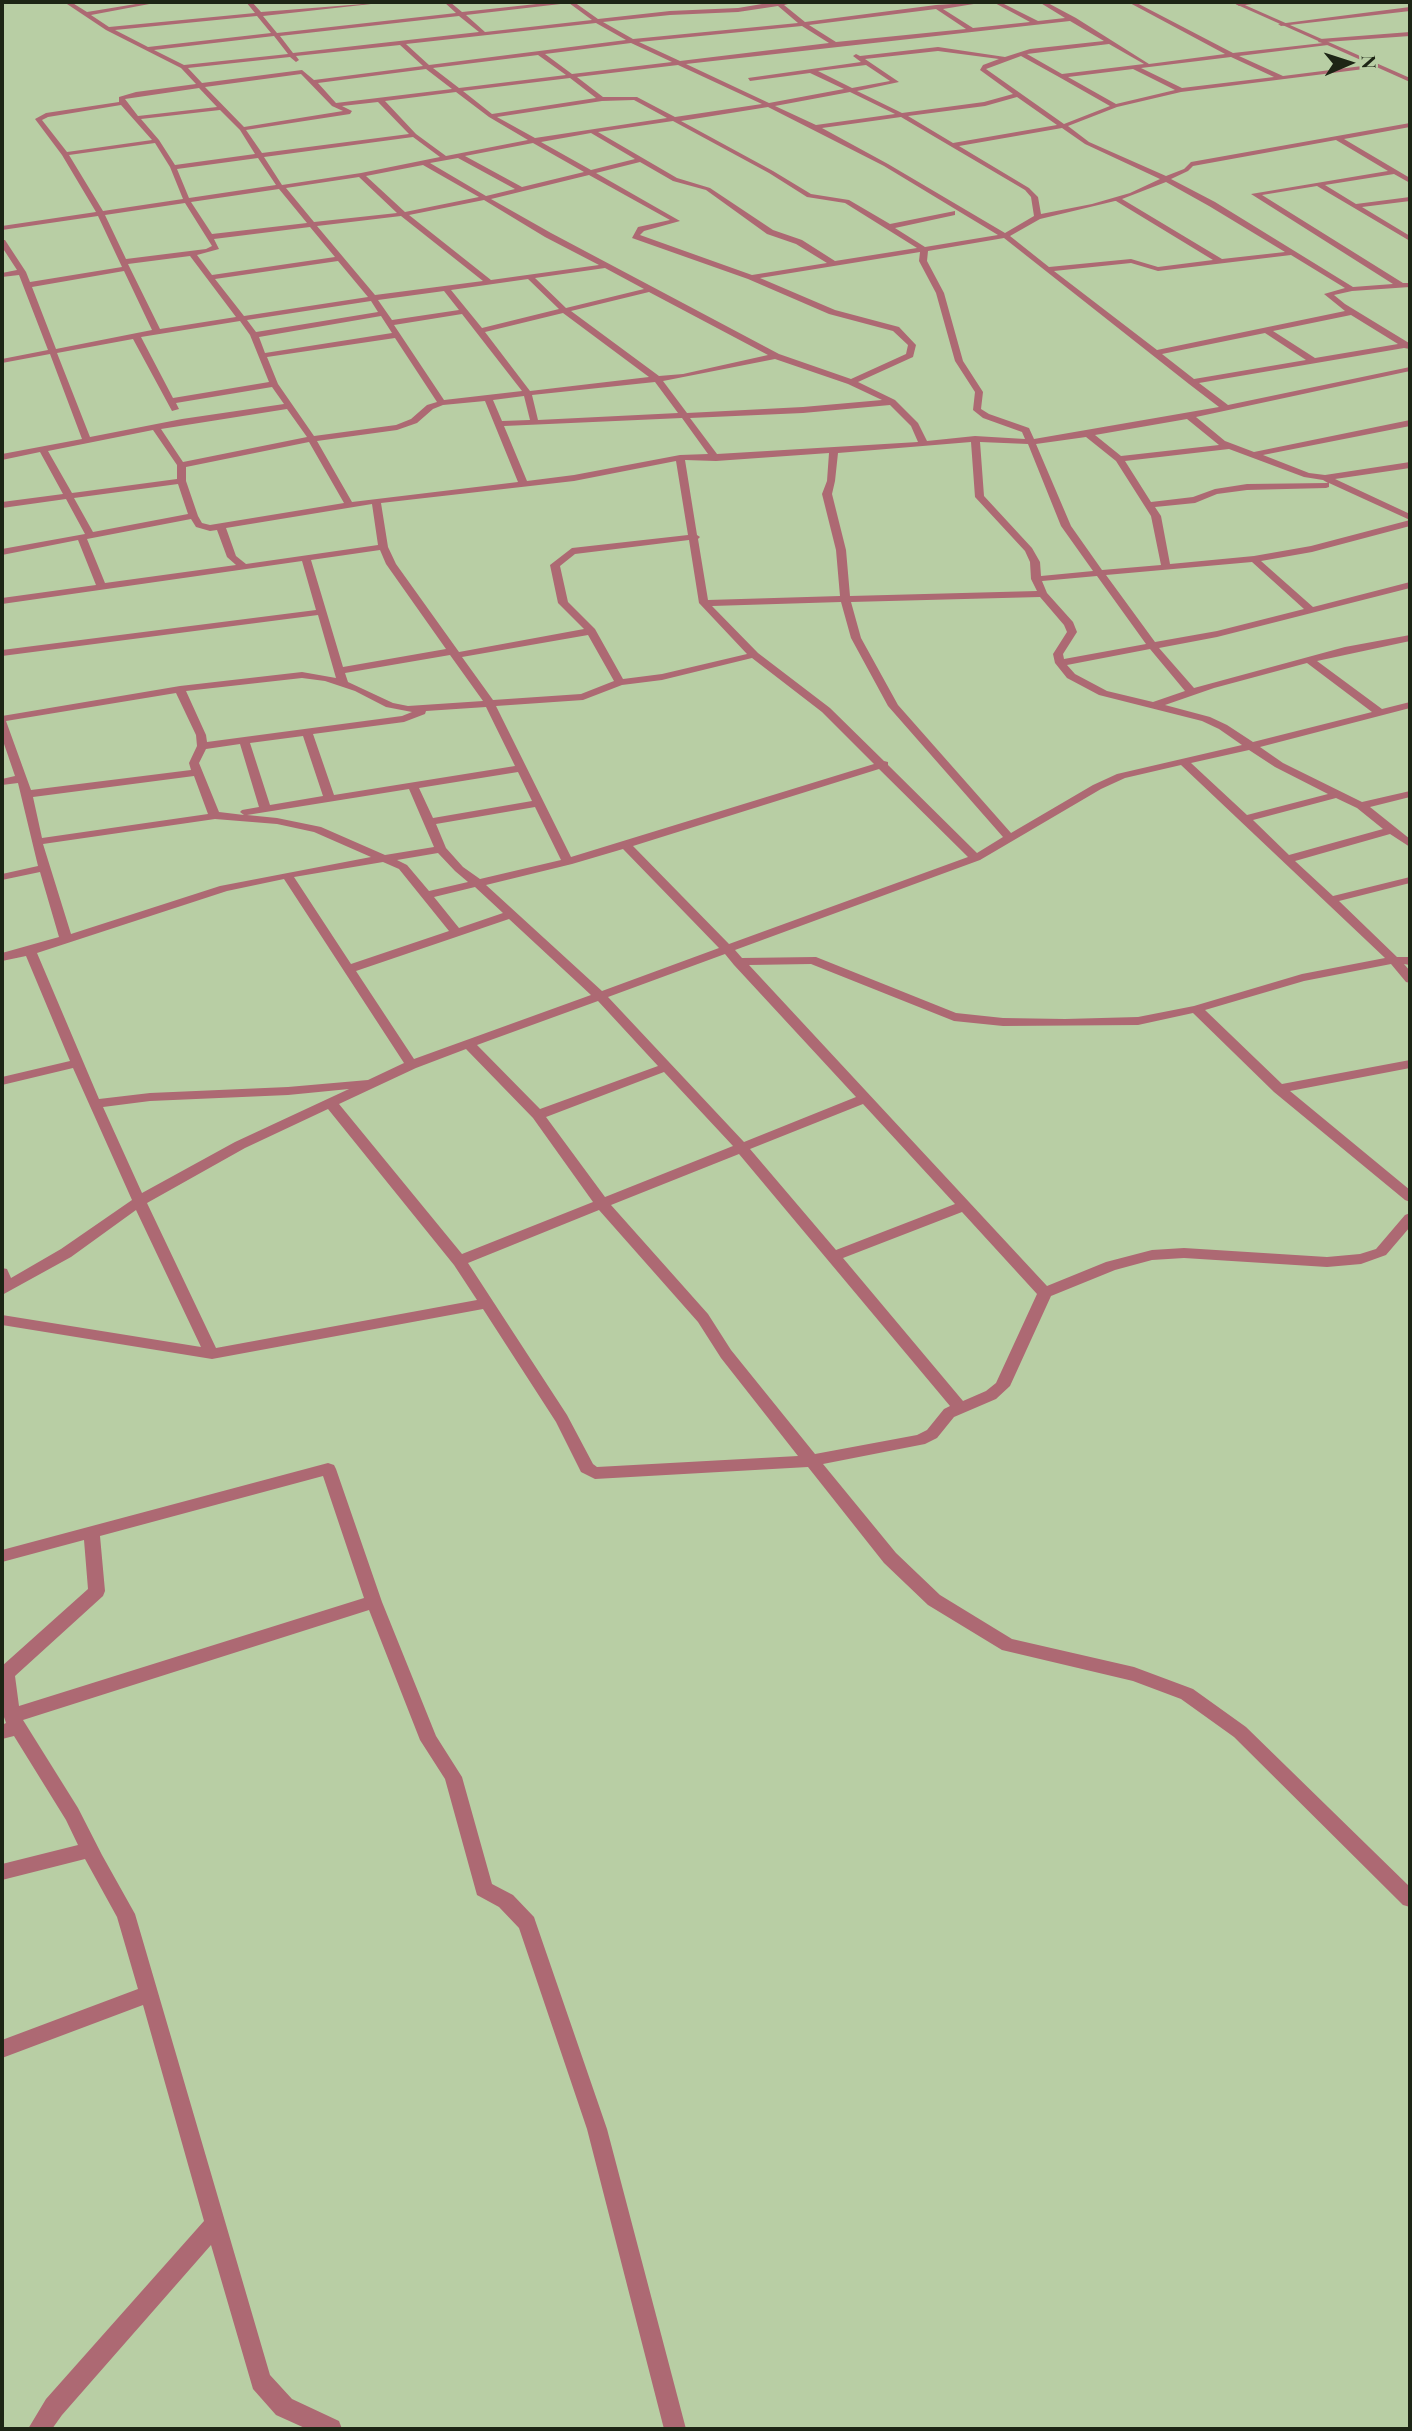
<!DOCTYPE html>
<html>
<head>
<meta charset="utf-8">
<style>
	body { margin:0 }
	#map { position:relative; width:1412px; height:2431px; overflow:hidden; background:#b8cea4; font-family:"Playfair Display",serif }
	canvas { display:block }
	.frame { position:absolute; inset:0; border:4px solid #1d2515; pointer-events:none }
	.north { position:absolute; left:1314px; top:28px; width:70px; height:70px; -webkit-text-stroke:5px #b8cea4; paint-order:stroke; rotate:87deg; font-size:19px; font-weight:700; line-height:28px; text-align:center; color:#1d2515 }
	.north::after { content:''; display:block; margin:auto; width:24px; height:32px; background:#1d2515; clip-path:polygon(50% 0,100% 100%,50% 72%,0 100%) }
</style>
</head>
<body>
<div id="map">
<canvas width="1412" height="2431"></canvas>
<div class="frame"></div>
<div class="north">N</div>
</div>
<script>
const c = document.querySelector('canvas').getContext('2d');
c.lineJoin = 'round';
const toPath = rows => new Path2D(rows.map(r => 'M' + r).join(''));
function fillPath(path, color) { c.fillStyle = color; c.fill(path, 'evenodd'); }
const minor = toPath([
	[3,2,71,2,87,12,148,2,160,2,91,15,109,27,255,13,246,2,252,2,261,12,389,2,263,16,277,33,456,13,444,2,450,2,462,12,555,2,574,2,598,19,670,11,738,8,774,2,796,2,784,5,805,22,936,5,986,2,943,9,973,28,1030,22,993,2,1000,2,1038,21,1065,18,1039,2,1046,2,1076,18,1149,64,1225,54,1128,2,1135,2,1233,53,1323,43,1318,42,1320,39,1410,32,1410,36,1326,42,1328,45,1239,56,1283,76,1378,64,1380,67,1181,92,1117,107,1068,126,1089,142,1166,176,1184,169,1191,162,1410,123,1410,127,1344,139,1410,178,1410,183,1394,174,1325,185,1356,204,1410,197,1410,201,1362,207,1410,236,1410,241,1317,186,1262,195,1403,283,1410,283,1410,287,1352,291,1334,295,1345,304,1409,343,1410,349,1404,348,1199,383,1228,405,1410,367,1410,371,1196,417,1225,441,1254,452,1410,420,1410,426,1263,455,1309,473,1325,475,1410,462,1410,468,1335,479,1410,514,1410,520,1329,483,1329,487,1326,488,1247,490,1217,494,1195,503,1155,507,1161,516,1170,564,1254,556,1311,546,1410,520,1410,526,1312,552,1261,561,1313,607,1410,582,1410,588,1217,637,1159,648,1194,688,1345,647,1410,635,1410,641,1317,661,1382,709,1410,702,1410,708,1260,747,1283,763,1362,802,1410,791,1410,797,1370,807,1410,839,1410,847,1390,834,1295,861,1333,896,1410,877,1410,883,1339,901,1397,957,1410,957,1410,965,1404,964,1410,971,1410,983,1406,982,1391,964,1304,981,1205,1010,1282,1084,1410,1060,1410,1068,1290,1091,1410,1190,1410,1202,1405,1200,1274,1092,1193,1013,1138,1025,1003,1026,954,1021,811,964,749,965,1047,1286,1106,1262,1152,1250,1184,1248,1327,1257,1360,1254,1376,1249,1405,1215,1410,1213,1410,1227,1386,1255,1361,1264,1327,1267,1184,1258,1152,1260,1115,1270,1051,1296,1010,1386,996,1399,954,1417,937,1438,925,1444,823,1464,896,1553,940,1595,1012,1639,1134,1667,1193,1689,1246,1727,1410,1887,1410,1907,1403,1905,1234,1737,1181,1699,1133,1681,1002,1650,928,1605,884,1563,808,1467,595,1479,581,1472,556,1422,483,1309,212,1359,2,1325,2,1315,201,1347,136,1210,71,1257,2,1295,2,1268,7,1269,11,1278,61,1249,132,1200,73,1068,2,1085,2,1077,70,1061,26,956,2,961,2,953,59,937,40,872,2,880,2,874,38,866,18,783,2,785,2,779,15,776,2,738,2,716,180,686,302,672,336,678,318,615,2,656,2,650,316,610,302,561,2,604,2,598,96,585,78,540,2,555,2,549,85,534,66,499,2,508,2,502,63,494,40,452,2,460,2,454,82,439,50,354,2,363,2,359,48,350,19,275,2,277,2,273,17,270,2,247,2,240,5,240,26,272,30,282,122,267,98,216,2,230,2,226,96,212,62,155,35,119,46,113,119,102,119,97,136,92,196,84,181,68,106,30,67,4,3,2],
	[569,3,592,20,485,32,466,15,569,3],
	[778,6,798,23,633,39,603,22,670,15,738,12,778,6],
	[936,9,966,29,836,42,809,25,936,9],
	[257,16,271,33,148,47,115,30,257,16],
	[459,16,479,32,293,53,280,36,459,16],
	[1070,21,1104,41,1030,49,1005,57,938,47,860,56,856,54,853,56,861,62,748,78,750,81,810,73,844,89,769,103,686,64,1070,21],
	[596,23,626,40,429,65,406,44,596,23],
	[802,26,829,43,680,61,639,42,802,26],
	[274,36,288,54,184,65,154,50,274,36],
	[631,43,672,62,572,74,545,54,631,43],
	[1109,44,1144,64,1062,74,1027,54,1109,44],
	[400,45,423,66,314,80,302,70,202,83,188,68,290,57,296,62,299,60,296,56,400,45],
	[938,51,999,59,983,65,980,70,1013,94,984,102,902,113,857,91,899,82,865,59,938,51],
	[538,55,566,75,459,88,433,68,538,55],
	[1021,56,1059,77,1110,106,1064,124,986,69,1021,56],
	[1231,57,1274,77,1182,88,1141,68,1231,57],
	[678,65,762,104,675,117,637,97,603,97,577,77,678,65],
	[866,65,890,81,852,88,818,71,866,65],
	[426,69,452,89,336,103,318,83,426,69],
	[1133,69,1175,90,1116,104,1068,77,1133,69],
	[301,74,332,106,343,111,244,127,205,87,301,74],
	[570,78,596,98,492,114,463,91,570,78],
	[199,88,217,107,138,116,125,99,199,88],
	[456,92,489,117,528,140,446,156,416,134,385,101,456,92],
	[850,92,895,114,816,125,775,106,850,92],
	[1017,97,1057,125,953,143,908,116,985,106,1017,97],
	[634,100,667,118,535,138,497,117,602,101,634,100],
	[378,102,409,134,262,153,246,130,350,114,352,111,342,106,378,102],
	[121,105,152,140,67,152,42,120,48,117,121,105],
	[768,107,884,166,998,235,925,247,895,228,955,215,955,211,890,224,849,200,811,194,773,171,681,121,768,107],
	[220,110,240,130,255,154,175,165,159,140,141,119,220,110],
	[901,117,1025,190,1031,197,1034,216,1005,233,888,164,822,128,901,117],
	[673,121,769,173,807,197,845,203,917,248,835,261,802,240,773,230,710,188,677,178,598,132,673,121],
	[1062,128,1085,144,1160,179,1130,193,1092,204,1041,214,1038,197,1029,188,959,146,1062,128],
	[591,133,635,159,591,170,541,142,591,133],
	[413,137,440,157,361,173,282,185,264,157,413,137],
	[1336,140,1388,171,1251,194,1393,284,1353,287,1215,202,1171,179,1188,171,1193,166,1336,140],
	[155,143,170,167,183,199,103,211,69,155,155,143],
	[533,143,584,172,522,187,465,156,533,143],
	[258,158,276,185,189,198,177,169,258,158],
	[458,158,515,189,486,196,430,163,458,158],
	[640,162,673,181,706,190,767,234,796,244,827,263,752,275,640,235,644,231,680,221,596,173,640,162],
	[423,165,479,197,405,212,366,176,423,165],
	[589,175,670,220,638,227,632,238,748,279,829,314,893,331,908,345,906,354,851,379,779,354,551,233,491,199,589,175],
	[359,177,397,213,314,222,286,188,359,177],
	[1166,182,1209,206,1285,252,1222,259,1122,199,1166,182],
	[279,189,307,223,212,234,191,202,279,189],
	[484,200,545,237,599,265,491,280,409,215,484,200],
	[1115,201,1116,201,1213,260,1158,267,1131,259,1049,267,1010,236,1040,219,1115,201],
	[185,203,212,246,206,249,126,259,105,215,185,203],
	[401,216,483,281,375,295,317,226,401,216],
	[310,227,335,257,212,275,197,255,219,249,214,239,310,227],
	[1004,238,1189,384,1219,407,1034,439,1029,428,989,414,981,409,983,392,963,361,944,293,927,261,928,251,1004,238],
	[920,252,919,261,936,293,955,361,975,392,973,410,983,418,1022,432,1025,439,975,436,927,441,918,423,895,400,858,382,913,357,916,345,899,327,835,310,760,278,920,252],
	[1291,255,1345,288,1324,294,1345,311,1157,350,1054,271,1131,263,1158,271,1291,255],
	[190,256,236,317,160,329,128,264,190,256],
	[338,261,368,297,244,316,215,279,338,261],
	[605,268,644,289,566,308,535,278,605,268],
	[124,271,152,330,56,349,32,287,124,271],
	[528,279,559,309,482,328,451,290,528,279],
	[444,291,459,310,392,320,378,300,444,291],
	[649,292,768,355,683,374,659,376,571,311,649,292],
	[371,301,378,312,256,332,247,320,371,301],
	[563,313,649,377,530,391,485,332,563,313],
	[462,314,522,391,444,400,394,325,462,314],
	[1351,315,1398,344,1315,358,1273,331,1351,315],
	[381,316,392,333,265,353,259,337,381,316],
	[240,321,250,335,269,382,173,398,141,337,240,321],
	[1265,333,1306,360,1194,379,1162,354,1265,333],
	[395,338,437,402,427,405,411,419,396,425,314,436,278,384,267,357,395,338],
	[133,339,172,411,179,409,176,403,272,387,284,404,182,419,90,437,57,353,133,339],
	[775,359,848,384,882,400,803,407,687,413,663,381,775,359],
	[655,382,678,413,538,420,532,395,655,382],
	[524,396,530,420,502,421,493,400,524,396],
	[485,401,518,482,352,502,317,441,397,430,417,423,433,409,443,405,485,401],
	[890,405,911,426,918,442,717,454,690,418,803,413,890,405],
	[287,409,307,437,183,462,161,429,287,409],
	[682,418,708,454,680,455,574,475,527,481,504,426,682,418],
	[1187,419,1219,445,1121,456,1095,435,1187,419],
	[153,430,177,465,177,479,72,493,48,451,153,430],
	[1086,437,1116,461,1151,516,1161,565,1102,570,1071,526,1036,444,1086,437],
	[309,442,344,503,210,525,202,523,198,516,186,481,186,467,309,442],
	[971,442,975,497,1025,551,1030,562,1031,579,1037,591,850,596,846,550,832,494,835,481,838,453,971,442],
	[980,442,1028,444,1061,526,1093,571,1041,576,1040,562,1032,548,984,496,980,442],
	[1229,449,1304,477,1323,480,1328,483,1247,484,1215,489,1193,497,1151,502,1125,461,1229,449],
	[829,453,827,481,822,494,836,550,840,596,708,600,698,539,700,537,697,535,685,460,716,461,829,453],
	[676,461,688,535,572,548,550,565,558,603,584,629,459,652,396,564,388,547,381,503,574,481,676,461],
	[178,484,188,514,93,532,74,498,178,484],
	[372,504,378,545,246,564,236,556,226,528,372,504],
	[191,519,196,527,210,531,217,530,227,557,236,565,105,583,87,539,191,519],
	[689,540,699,603,747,654,662,674,623,679,595,629,568,602,560,566,575,554,689,540],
	[380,550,386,564,446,649,343,667,311,560,380,550],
	[1252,562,1304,609,1217,631,1155,642,1106,575,1252,562],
	[1097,576,1146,644,1064,659,1063,654,1077,632,1073,622,1047,593,1042,581,1097,576],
	[1040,597,1064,625,1067,632,1053,654,1055,663,1067,678,1099,695,1202,721,1219,729,1242,745,1117,774,1093,785,1011,833,898,705,861,638,851,602,1040,597],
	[841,602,851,638,888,706,1003,837,977,853,888,765,888,762,884,761,830,708,758,653,712,606,841,602],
	[588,635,614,681,581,694,493,700,462,657,588,635],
	[1150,649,1185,691,1153,702,1107,691,1075,674,1067,665,1150,649],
	[450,655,483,701,408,706,393,703,348,682,345,673,450,655],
	[752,658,822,712,874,764,571,857,496,706,583,700,622,685,662,680,752,658],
	[1307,663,1372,712,1253,742,1227,725,1210,717,1165,705,1214,688,1307,663],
	[302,678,325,681,355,691,386,707,412,712,402,716,207,742,206,735,186,691,302,678],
	[176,693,196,735,197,746,189,763,191,770,31,790,6,721,176,693],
	[486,707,515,766,334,795,313,734,404,722,425,714,426,711,486,707],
	[303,736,323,796,270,805,250,743,303,736],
	[240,744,259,807,242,810,240,812,244,815,219,812,199,763,206,749,240,744],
	[1249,750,1275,767,1328,794,1247,815,1191,763,1249,750],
	[1181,765,1385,958,1302,974,1194,1006,1138,1017,1065,1019,1003,1018,956,1013,816,957,742,958,735,950,980,860,1101,789,1125,778,1181,765],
	[879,769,968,857,729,944,633,846,879,769],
	[518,772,532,801,433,818,419,788,518,772],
	[194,776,208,814,42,838,33,797,194,776],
	[409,789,434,847,385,855,321,827,277,818,247,815,409,789],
	[1336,798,1357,808,1383,829,1289,855,1253,820,1336,798],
	[535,807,561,860,480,879,463,867,446,848,436,824,535,807],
	[215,819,277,824,314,832,371,857,220,886,71,934,43,844,215,819],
	[623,849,719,948,602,991,486,885,572,864,623,849],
	[438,853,455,871,468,882,429,891,407,865,397,860,438,853],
	[383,862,399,869,449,931,351,964,294,877,383,862],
	[284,879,404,1063,368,1080,288,1087,150,1093,99,1099,37,953,227,891,284,879],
	[475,887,503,913,459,928,434,897,475,887],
	[509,919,591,995,414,1059,356,971,509,919],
	[725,954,734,965,856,1097,744,1142,608,997,725,954],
	[598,1001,658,1066,540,1109,477,1045,598,1001],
	[466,1049,533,1118,593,1202,462,1254,339,1104,416,1068,466,1049],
	[664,1072,733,1146,605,1197,546,1117,664,1072],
	[349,1089,235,1142,142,1193,103,1107,150,1101,288,1095,349,1089],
	[863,1104,955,1204,836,1250,750,1149,863,1104],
	[328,1109,454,1265,477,1300,216,1348,147,1203,245,1148,328,1109],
	[739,1154,950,1406,944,1409,927,1430,917,1435,815,1454,731,1350,708,1314,611,1205,739,1154],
	[599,1210,698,1322,721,1358,798,1456,597,1467,593,1464,567,1415,468,1263,599,1210],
	[962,1212,1037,1294,996,1383,986,1391,963,1401,843,1258,962,1212],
	[1245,2,1265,2,1239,6,1236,4,1245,2],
	[1410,7,1410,11,1281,26,1278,24,1410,7],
	[328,1463,334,1465,336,1469,382,1602,436,1736,462,1777,492,1884,513,1895,534,1917,536,1923,607,2129,686,2429,664,2429,587,2129,519,1928,499,1907,477,1895,445,1779,420,1740,369,1610,23,1720,78,1808,102,1855,135,1914,270,2375,292,2399,339,2421,342,2429,307,2429,276,2415,253,2389,211,2245,62,2415,52,2429,28,2429,46,2399,204,2221,143,2005,2,2058,2,2040,138,1989,117,1917,85,1859,2,1880,2,1864,78,1845,66,1820,14,1736,2,1739,2,1725,6,1723,2,1711,2,1666,88,1589,84,1540,2,1562,2,1550,328,1463],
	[323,1476,364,1598,19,1706,15,1676,103,1596,105,1591,100,1536,323,1476]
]);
const tertiary = toPath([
	[1231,2,1238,2,1410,78,1410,82,1231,2]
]);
fillPath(minor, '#ad6973');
fillPath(tertiary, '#ad6973');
</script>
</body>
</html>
